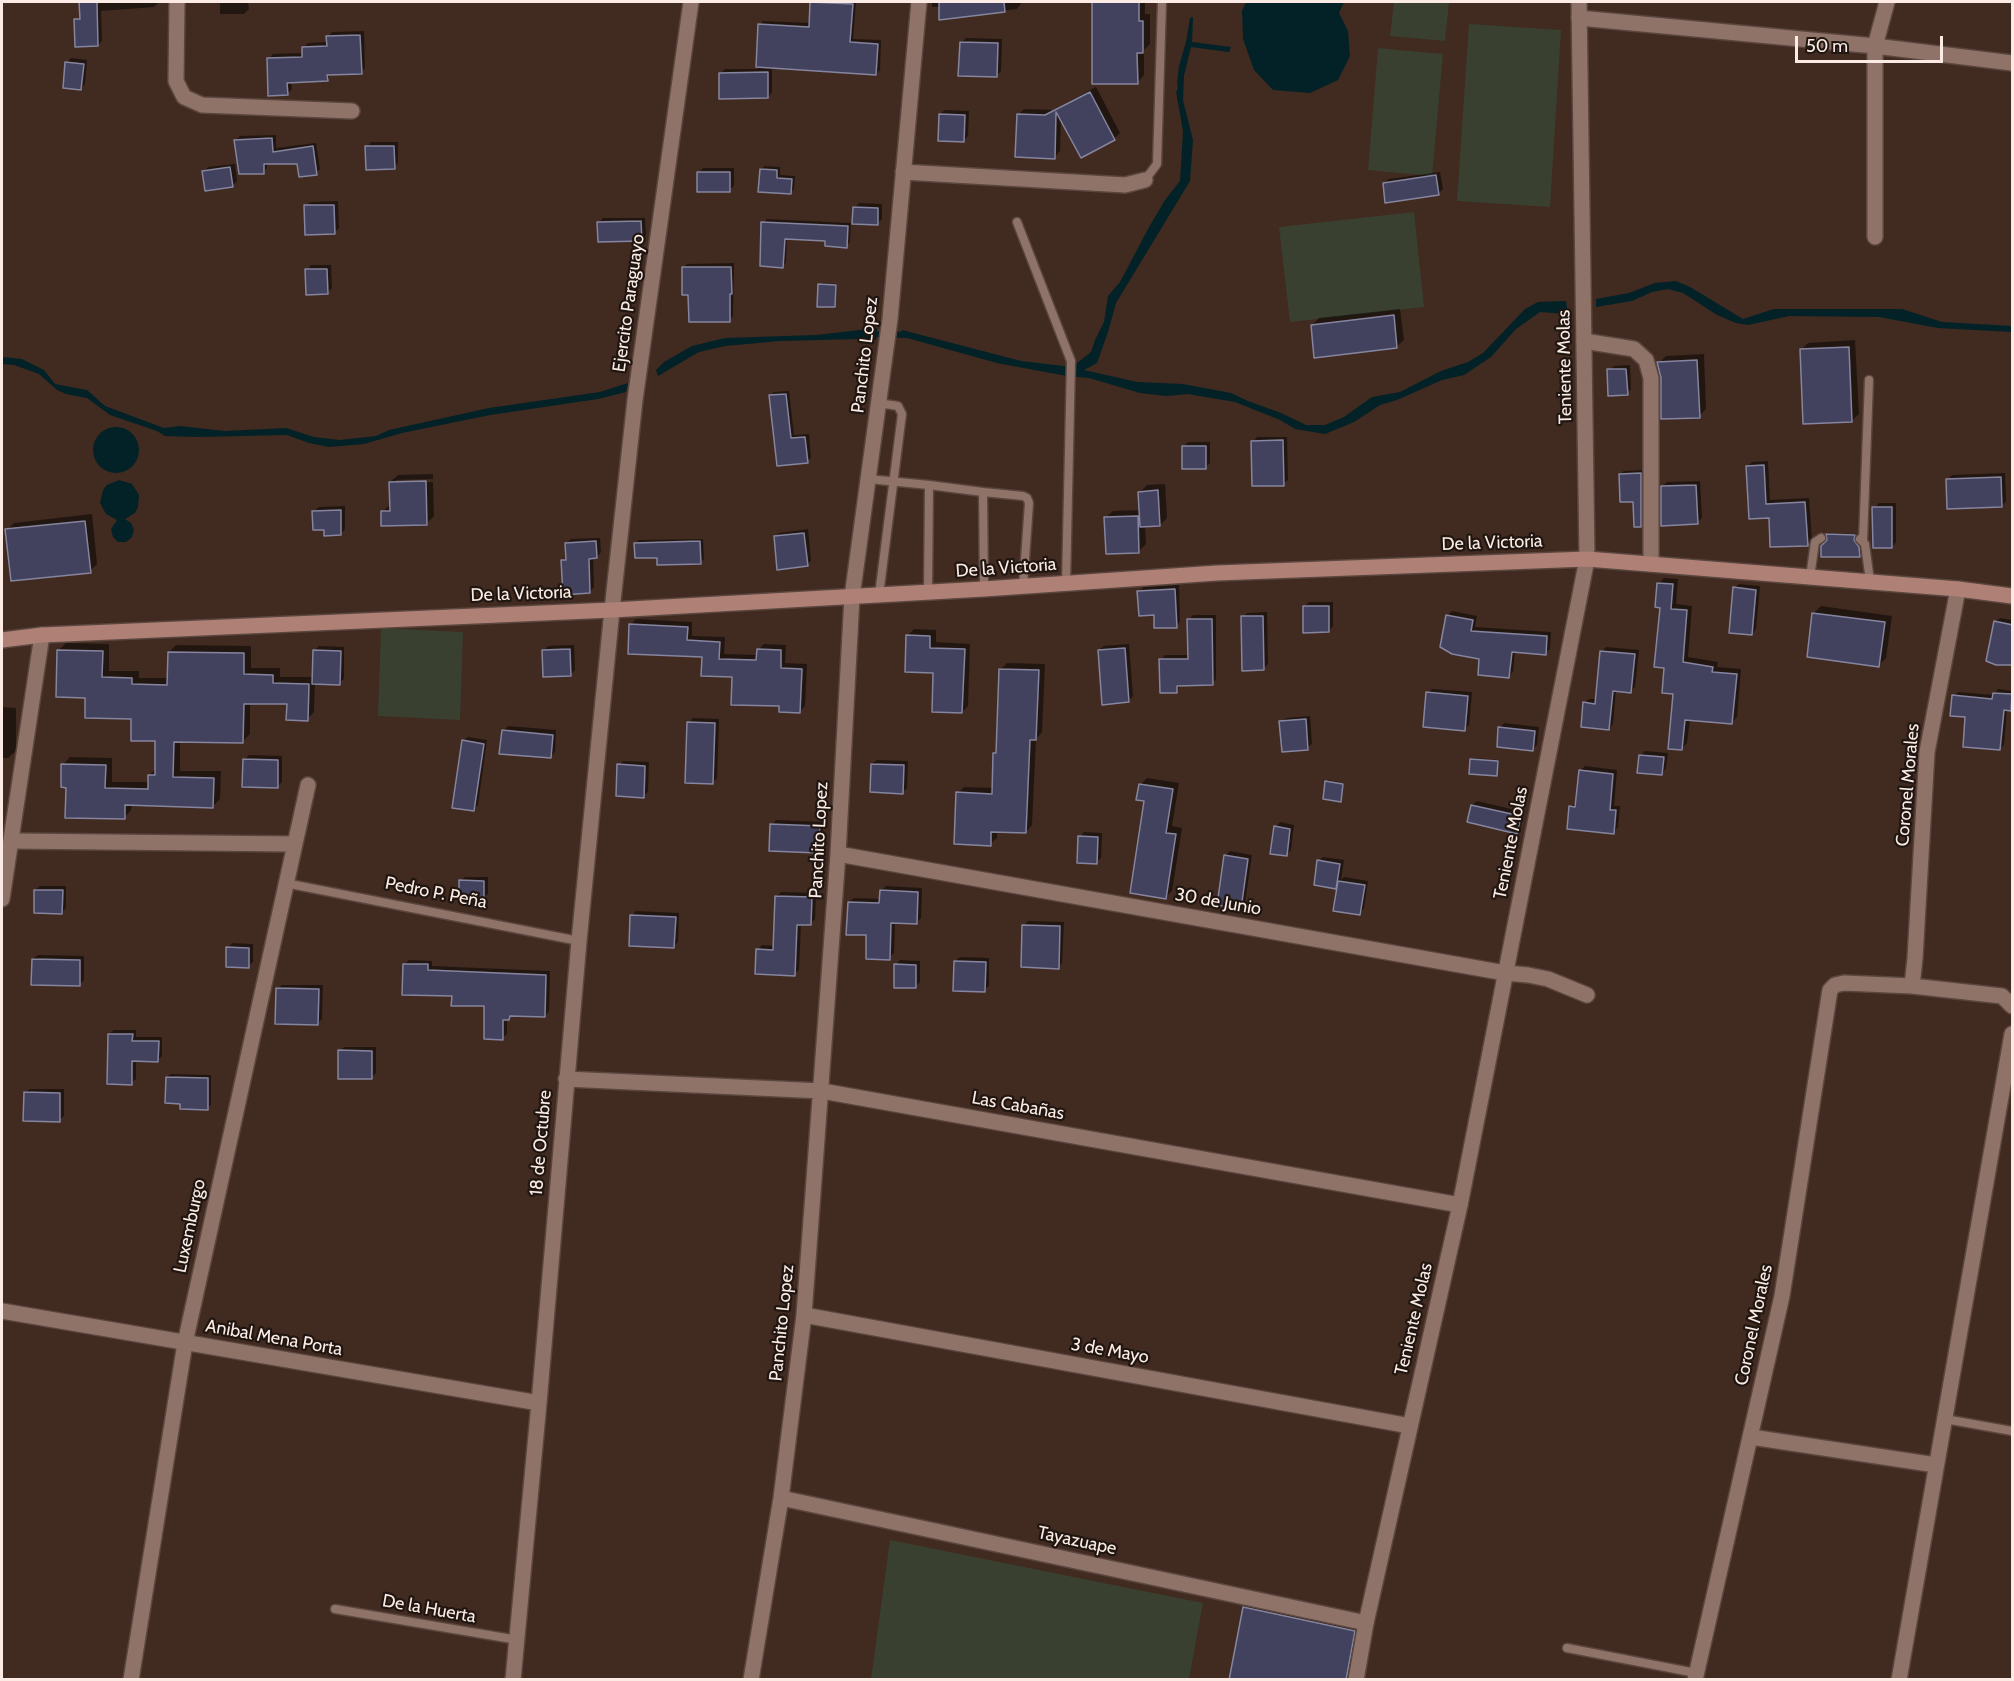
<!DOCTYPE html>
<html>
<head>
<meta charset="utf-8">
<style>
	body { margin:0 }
	#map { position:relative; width:2014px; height:1681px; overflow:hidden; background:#412a20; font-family:Cabin,sans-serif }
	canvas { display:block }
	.frame { position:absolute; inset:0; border:3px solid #fbebe4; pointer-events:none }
	.scale { position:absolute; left:1795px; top:36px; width:148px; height:27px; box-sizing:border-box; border:3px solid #fbebe4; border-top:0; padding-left:8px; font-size:18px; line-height:21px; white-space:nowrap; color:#fbebe4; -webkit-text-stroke:4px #201611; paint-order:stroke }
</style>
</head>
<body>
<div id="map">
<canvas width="2014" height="1681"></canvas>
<div class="frame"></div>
<div class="scale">50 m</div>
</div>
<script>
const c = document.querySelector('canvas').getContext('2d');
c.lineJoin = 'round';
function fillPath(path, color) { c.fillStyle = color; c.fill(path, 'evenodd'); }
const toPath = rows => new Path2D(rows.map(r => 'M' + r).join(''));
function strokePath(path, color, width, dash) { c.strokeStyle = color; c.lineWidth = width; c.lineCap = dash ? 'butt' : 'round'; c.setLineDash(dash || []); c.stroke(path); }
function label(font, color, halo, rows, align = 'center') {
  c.font = font + ' Cabin,sans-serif'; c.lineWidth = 4.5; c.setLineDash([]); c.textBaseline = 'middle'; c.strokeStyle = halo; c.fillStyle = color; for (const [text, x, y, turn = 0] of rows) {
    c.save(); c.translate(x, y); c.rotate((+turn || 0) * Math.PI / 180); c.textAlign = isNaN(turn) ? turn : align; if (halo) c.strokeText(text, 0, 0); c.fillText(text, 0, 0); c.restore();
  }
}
const green = toPath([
	[1394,2,1449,2,1445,41,1390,36],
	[1469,24,1561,30,1550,207,1457,201],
	[1378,48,1443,54,1432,176,1368,170],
	[1414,212,1424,307,1290,322,1279,227],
	[381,628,463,632,460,720,378,716],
	[890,1540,1203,1603,1189,1679,871,1679]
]);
const water = toPath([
	[1246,2,1344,2,1339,13,1348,31,1350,56,1338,80,1310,93,1273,90,1254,70,1243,39,1242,11],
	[1193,17,1192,42,1231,47,1229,52,1191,47,1182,84,1177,84,1179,66,1186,42,1190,18],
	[1176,91,1181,92,1193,140,1190,181,1116,303,1108,332,1097,363,1084,370,1137,382,1183,384,1231,393,1248,401,1281,413,1306,425,1325,425,1344,417,1372,397,1400,392,1441,371,1468,362,1483,353,1525,309,1538,302,1566,301,1568,314,1540,312,1516,329,1491,357,1464,375,1442,380,1397,400,1380,405,1354,422,1325,434,1295,429,1280,420,1235,402,1188,394,1166,396,1140,393,1089,378,1067,376,997,363,900,336,902,330,1021,361,1072,367,1091,352,1095,340,1104,322,1108,296,1120,282,1148,229,1165,200,1180,181,1183,131],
	[1676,281,1690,287,1743,319,1774,309,1902,309,1942,322,2012,326,2012,332,1938,328,1879,317,1789,316,1748,325,1736,323,1717,315,1683,293,1668,289,1652,292,1632,301,1596,307,1596,299,1629,293,1655,283],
	[877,328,876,340,859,339,780,341,725,346,699,352,658,376,656,370,664,362,692,346,725,338,816,335],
	[2,357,22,359,44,370,55,384,87,390,105,406,164,428,180,426,225,431,286,428,314,437,339,440,376,436,389,430,489,408,600,392,628,383,626,392,598,399,490,415,402,433,364,444,329,447,309,443,287,435,197,437,165,436,157,431,110,415,87,398,66,394,57,390,39,374,14,365,2,364],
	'93 450a23 23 0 1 1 46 0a23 23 0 1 1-46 0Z',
	[119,480,132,484,139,495,138,507,135,513,125,519,131,523,134,530,132,537,126,542,118,542,113,537,111,529,117,520,106,514,100,503,103,490,107,485]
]);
const shadow = toPath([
	[80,2,158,2,158,3,154,7,101,11,102,41,98,45,76,20,82,16],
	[220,2,248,2,249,9,244,14,220,14],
	[813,2,856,2,853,39,881,40,880,70,876,74,772,67,772,92,768,97,720,74,725,69,758,69,760,25,763,21,811,23],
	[932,2,1021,2,1021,4,1017,9,941,18,941,7,932,7],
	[1094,2,1145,2,1145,14,1150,14,1150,44,1144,50,1144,75,1137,83,1094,83],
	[364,31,365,68,361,73,331,73,327,80,291,81,292,89,287,94,269,59,273,54,304,53,304,47,308,43,328,42,328,37,332,32],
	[966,38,1002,39,1001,71,996,76,961,43],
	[71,58,87,60,85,84,81,88,67,63],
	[1096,87,1120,133,1114,139,1061,118,1060,151,1054,158,1018,115,1024,109,1053,110],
	[945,110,969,111,968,136,964,140,940,114],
	[276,135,276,148,316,143,320,169,316,173,298,162,267,163,267,168,263,172,236,140,240,136],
	[371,142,398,142,398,163,394,168,367,147],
	[235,164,237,181,233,185,204,171,208,167],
	[765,166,780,167,780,175,795,176,794,189,790,193,761,169],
	[703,168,734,168,734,186,729,190,699,173],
	[1440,172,1443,189,1438,194,1384,183,1389,179],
	[338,201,339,228,334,233,306,206,310,202],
	[859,203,882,204,882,219,877,224,855,208],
	[603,218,645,218,646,235,641,240,599,223],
	[767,219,851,223,850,242,846,246,827,240,787,238,786,262,783,266,763,223],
	[734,263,733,316,729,320,690,293,683,268,687,264],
	[311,265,331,265,332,288,327,293,307,270],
	[821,283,837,284,836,304,834,306,819,285],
	[1400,309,1404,340,1396,347,1312,325,1319,318],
	[1855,340,1859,414,1851,421,1801,350,1808,343],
	[1704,354,1706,409,1699,416,1662,378,1659,363,1666,356],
	[1630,365,1631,389,1627,394,1609,370,1614,366],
	[789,391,794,435,809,434,811,458,807,461,778,464,771,396,774,392],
	[1257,437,1287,437,1288,480,1283,484,1253,442],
	[1188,442,1210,442,1210,463,1205,467,1183,447],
	[1768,461,1770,500,1809,498,1812,540,1807,544,1770,517,1748,466,1752,462],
	[1644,470,1644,521,1641,525,1634,500,1620,474,1624,471],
	[2005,473,2006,501,2002,506,1948,480,1952,475],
	[433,474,433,479,396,480,396,483,433,482,434,516,427,523,382,512,391,504,390,482,398,475],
	[1700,481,1702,518,1697,523,1662,487,1667,482],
	[1165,484,1167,518,1160,525,1145,526,1146,544,1139,551,1105,518,1113,511,1140,510,1140,492,1147,485],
	[1879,503,1896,503,1896,542,1892,547,1874,508],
	[345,506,345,529,341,534,325,529,314,511,319,507],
	[92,514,97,564,90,571,7,530,14,523],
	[808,529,811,561,807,565,775,536,779,533],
	[1829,533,1856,534,1855,538,1860,545,1861,554,1859,556,1831,534,1828,537],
	[600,538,601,552,597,557,593,557,594,587,590,592,563,561,567,556,566,544,571,539],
	[703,539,704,559,700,563,659,556,636,543,639,540],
	[1664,578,1678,579,1676,604,1692,606,1688,657,1718,662,1717,667,1741,669,1737,717,1732,722,1690,719,1687,743,1682,748,1674,692,1666,667,1659,583],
	[1739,584,1760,586,1756,629,1752,634,1734,588],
	[1179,585,1180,622,1176,626,1155,614,1139,591,1144,587],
	[1309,602,1333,602,1333,626,1329,631,1305,606],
	[1821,606,1892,616,1886,658,1879,665,1814,613],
	[1452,611,1477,616,1475,627,1551,632,1550,649,1545,653,1515,651,1513,672,1509,676,1447,616],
	[1267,612,1268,664,1263,669,1243,617,1247,613],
	[1193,615,1216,615,1216,679,1212,684,1181,684,1177,691,1161,660,1165,655,1189,655,1189,620],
	[2000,618,2012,620,2012,662,1995,622],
	[636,619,692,622,692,636,725,637,724,654,758,655,758,650,764,644,786,645,785,663,807,664,805,706,800,711,781,705,704,656,630,625],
	[914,629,936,630,936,642,970,644,968,706,962,712,935,671,907,636],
	[66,643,109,644,109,671,139,671,139,678,169,678,169,652,176,645,251,646,251,668,280,668,280,677,314,677,314,651,319,646,344,647,344,679,339,683,315,683,314,712,307,719,288,703,250,702,250,734,242,742,180,740,180,771,221,771,220,799,213,806,132,803,131,810,124,818,63,765,70,757,112,758,112,782,149,782,149,775,156,769,156,740,133,717,87,696,59,650],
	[1129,644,1133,696,1129,701,1099,650,1104,646],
	[574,645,575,670,570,675,543,651,548,646],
	[1606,647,1639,650,1635,687,1631,691,1616,690,1613,724,1609,729,1585,703,1589,699,1597,699,1602,652],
	[1007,663,1045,664,1042,732,1036,739,1032,825,1026,832,997,831,997,838,990,844,958,793,964,787,994,788,995,754,998,751,1001,669],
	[1432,689,1472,692,1469,725,1464,729,1428,693],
	[1998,689,2012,691,2012,707,2007,709,2004,745,1999,749,1967,716,1954,696,1958,692,1994,695],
	[2,707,16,708,16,751,8,758,2,758],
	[1310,716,1312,744,1307,748,1281,722,1286,718],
	[693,718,719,719,717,778,712,783,689,723],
	[1504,723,1539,727,1537,745,1532,749,1500,728],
	[508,726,556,730,555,752,550,757,503,731],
	[468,737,487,740,478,805,473,809,463,741],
	[1645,751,1668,753,1666,769,1662,773,1640,756],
	[249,755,282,756,282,782,277,787,244,760],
	[1473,758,1499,760,1498,773,1496,775,1471,760],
	[877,760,908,761,907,788,903,792,872,764],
	[623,761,649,762,648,792,643,796,619,765],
	[1585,766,1617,770,1614,806,1620,806,1618,827,1614,832,1570,807,1577,802,1580,771],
	[1147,778,1179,783,1172,826,1182,828,1172,891,1166,897,1146,800,1140,785],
	[1328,780,1344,783,1340,800,1327,782],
	[1477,801,1524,812,1521,827,1516,832,1472,805],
	[776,820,823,822,822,847,818,851,772,825],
	[1280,822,1294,825,1291,850,1286,855,1276,827],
	[1084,832,1102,833,1101,858,1096,862,1080,837],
	[1230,851,1252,855,1245,903,1240,907,1225,856],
	[1323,857,1344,860,1341,880,1344,877,1368,881,1364,908,1360,913,1339,884,1336,887,1319,861],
	[465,877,488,877,488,894,483,898,460,881],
	[40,886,66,886,66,908,62,912,35,890],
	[886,886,922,888,921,918,916,923,895,922,894,953,889,958,868,934,849,902,854,898,881,899,881,891],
	[781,892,816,893,815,919,810,924,801,923,799,970,794,974,758,950,762,945,775,946,777,896],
	[636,911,679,913,678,942,674,946,631,916],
	[1028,921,1064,922,1062,963,1058,967,1024,926],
	[232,943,253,944,253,962,248,966,228,948],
	[38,955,84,956,84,980,79,985,33,959],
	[960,957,989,958,989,986,984,990,955,961],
	[409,960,432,961,432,966,550,971,549,1011,545,1016,513,1015,507,1019,507,1034,502,1038,486,1005,453,994,405,964],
	[900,960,920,961,920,982,915,987,896,965],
	[282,985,323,985,322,1019,318,1023,278,989],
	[114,1030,136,1030,136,1037,162,1037,162,1056,158,1060,136,1060,136,1079,131,1083,109,1034],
	[344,1047,376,1047,376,1073,371,1078,340,1051],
	[171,1074,211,1075,211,1105,207,1108,181,1102,167,1077],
	[30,1089,64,1089,64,1116,59,1120,25,1093],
	[1254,1598,1364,1621,1355,1680,1230,1680,1244,1607]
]);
const stream = toPath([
	[1180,99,1181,76],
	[870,334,908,335]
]);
const building = toPath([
	[79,2,97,2,98,46,75,47,74,19,80,19,79,2],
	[810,2,853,4,850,42,878,44,876,75,756,67,758,24,809,27,810,2],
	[939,2,1004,2,1005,12,939,20,939,2],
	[1092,2,1139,2,1139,21,1143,21,1143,53,1137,53,1138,84,1092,84,1092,2],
	[360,35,362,74,327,75,328,81,287,83,288,95,268,96,267,58,302,57,302,47,327,46,326,36,360,35],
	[960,42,998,43,997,77,958,76,960,42],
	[65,62,84,64,81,90,63,88,65,62],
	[768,72,768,98,719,99,719,73,768,72],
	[1090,92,1115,140,1081,158,1056,112,1055,159,1015,157,1017,114,1045,115,1090,92],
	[939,114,965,115,964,142,938,141,939,114],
	[272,138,273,152,313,146,317,175,299,177,297,164,264,164,264,174,239,174,234,140,272,138],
	[365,146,394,146,395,169,366,170,365,146],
	[230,167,233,187,205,191,202,171,230,167],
	[760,169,777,170,777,178,792,179,791,194,758,192,760,169],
	[697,172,730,172,730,192,697,192,697,172],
	[1436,175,1439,195,1385,203,1383,183,1436,175],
	[304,205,334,205,335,234,305,235,304,205],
	[853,207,878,208,878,225,852,224,853,207],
	[641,221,642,241,598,242,597,222,641,221],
	[761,222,848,226,847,248,825,246,825,241,785,239,783,268,760,266,761,222],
	[682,267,731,267,732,294,730,294,730,322,689,322,688,295,682,295,682,267],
	[305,269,327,269,328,294,306,295,305,269],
	[818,284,836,285,835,307,817,307,818,284],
	[1394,315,1397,348,1314,358,1311,325,1394,315],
	[1849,347,1852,422,1803,424,1800,349,1849,347],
	[1697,360,1700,418,1661,419,1661,378,1657,362,1697,360],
	[1607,369,1626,369,1628,395,1608,396,1607,369],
	[786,394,791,438,805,437,808,463,777,466,769,395,786,394],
	[1283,440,1284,486,1252,486,1251,441,1283,440],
	[1182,446,1206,446,1206,469,1182,469,1182,446],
	[1764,465,1766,504,1805,502,1808,546,1770,547,1769,518,1749,519,1746,466,1764,465],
	[1641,473,1641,527,1634,527,1633,502,1620,502,1619,474,1641,473],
	[2001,477,2002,507,1947,509,1946,479,2001,477],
	[426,481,427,525,381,526,381,511,390,511,389,482,426,481],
	[1696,485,1698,524,1661,526,1661,486,1696,485],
	[1158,490,1160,526,1140,527,1138,492,1158,490],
	[1872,507,1892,507,1892,548,1873,548,1872,507],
	[341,510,341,535,324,536,324,530,313,530,312,511,341,510],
	[1138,516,1139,553,1106,554,1104,517,1138,516],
	[85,521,91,573,11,581,5,529,85,521],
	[804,533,808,566,777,570,774,536,804,533],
	[1826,534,1855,535,1854,540,1859,547,1860,557,1821,557,1821,546,1827,540,1826,534],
	[596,541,597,558,589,559,590,593,563,595,561,560,566,560,565,543,596,541],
	[700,541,701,564,657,565,657,558,635,558,634,543,700,541],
	[1657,583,1673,584,1671,609,1687,610,1683,662,1713,667,1712,672,1737,674,1732,724,1685,720,1682,750,1668,749,1673,694,1662,693,1664,668,1654,667,1660,608,1655,607,1657,583],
	[1733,587,1756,590,1752,635,1729,633,1733,587],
	[1175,589,1177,628,1154,628,1154,615,1139,616,1137,591,1175,589],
	[1303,606,1329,606,1329,632,1303,633,1303,606],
	[1812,613,1885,622,1879,667,1807,657,1812,613],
	[1446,615,1473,620,1471,631,1547,636,1546,655,1512,652,1509,678,1478,675,1479,659,1452,654,1440,647,1446,615],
	[1241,616,1263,616,1264,670,1242,671,1241,616],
	[1187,619,1212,619,1213,685,1177,686,1177,693,1160,693,1159,659,1188,659,1187,619],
	[1994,621,2013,625,2013,665,1996,665,1986,661,1994,621],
	[629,624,688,627,687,640,720,642,719,659,756,660,757,649,781,650,781,668,802,669,800,713,779,712,779,706,731,705,732,677,701,676,702,657,628,654,629,624],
	[906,635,930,636,930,648,965,649,962,713,932,712,933,673,905,672,906,635],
	[1125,648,1129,702,1102,705,1098,650,1125,648],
	[570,649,571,676,543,677,542,650,570,649],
	[57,650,103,651,102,677,132,678,132,684,167,685,168,652,244,653,244,674,273,675,273,683,309,684,308,721,286,720,287,704,244,704,243,743,174,742,173,777,214,778,213,808,125,805,125,819,65,818,66,788,61,787,61,764,106,765,105,788,148,789,148,775,155,775,155,741,131,741,131,719,85,718,85,698,56,697,57,650],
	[313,650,341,651,340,685,312,684,313,650],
	[1600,651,1635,654,1631,693,1613,691,1609,730,1581,727,1583,702,1595,704,1600,651],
	[999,669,1039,670,1036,740,1030,740,1026,833,991,832,991,846,954,844,956,792,992,794,993,753,996,753,999,669],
	[1426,692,1468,696,1465,731,1423,727,1426,692],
	[1993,693,2012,694,2011,711,2004,710,2000,750,1963,747,1965,717,1950,716,1952,695,1992,699,1993,693],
	[1306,719,1308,750,1282,752,1279,721,1306,719],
	[687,722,715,723,713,784,685,783,687,722],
	[1498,727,1535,731,1533,751,1497,747,1498,727],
	[502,730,553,735,551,758,499,754,502,730],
	[462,740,484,744,474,811,452,808,462,740],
	[1639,755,1664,757,1662,775,1637,773,1639,755],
	[243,759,278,760,278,788,242,787,243,759],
	[1470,759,1498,761,1497,776,1469,774,1470,759],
	[617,764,645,766,644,798,616,796,617,764],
	[871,764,904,765,903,794,870,792,871,764],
	[1579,770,1613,774,1610,810,1616,810,1614,834,1567,829,1569,806,1575,807,1579,770],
	[1325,781,1343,784,1341,802,1323,799,1325,781],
	[1139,784,1173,789,1166,833,1176,834,1166,899,1130,893,1144,801,1136,800,1139,784],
	[1471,805,1521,816,1517,834,1467,822,1471,805],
	[770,824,820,826,818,853,769,851,770,824],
	[1274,826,1290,829,1287,856,1270,854,1274,826],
	[1078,836,1098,837,1097,864,1077,863,1078,836],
	[1224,855,1248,859,1241,909,1217,905,1224,855],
	[1317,860,1340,864,1336,889,1314,885,1317,860],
	[459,880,484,881,484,900,459,899,459,880],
	[1338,881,1365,885,1360,915,1333,911,1338,881],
	[34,890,63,890,62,914,34,913,34,890],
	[880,890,918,892,917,924,891,923,890,960,866,959,866,935,846,935,848,902,879,903,880,890],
	[775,896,812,897,811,925,797,925,795,976,755,974,756,949,773,950,775,896],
	[630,915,676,917,674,948,629,946,630,915],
	[1022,925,1060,926,1059,969,1021,967,1022,925],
	[226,947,249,948,249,968,226,967,226,947],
	[32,959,80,960,80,986,31,985,32,959],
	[954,961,986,962,985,992,953,991,954,961],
	[403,964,428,964,428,970,546,975,545,1017,510,1016,509,1020,503,1020,503,1040,484,1039,484,1006,451,1006,452,996,402,995,403,964],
	[894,964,916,965,916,988,894,988,894,964],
	[276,988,319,989,318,1025,275,1024,276,988],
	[108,1034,133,1034,132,1041,159,1041,158,1062,132,1061,132,1085,107,1084,108,1034],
	[338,1050,372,1051,372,1079,338,1079,338,1050],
	[166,1077,208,1078,208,1110,180,1109,180,1104,165,1103,166,1077],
	[24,1092,60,1093,60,1122,23,1121,24,1092],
	[1243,1607,1355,1631,1346,1680,1229,1680,1243,1607]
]);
const service = toPath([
	[1145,180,1157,164,1162,2],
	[1017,222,1071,361,1066,584],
	[878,403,898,406,902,414,879,595],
	[868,479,929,485],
	[983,492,1023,496,1027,498,1029,503,1023,587],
	[1860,539,1865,544,1870,581],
	[1863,541,1869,380],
	[1810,577,1815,542,1821,538],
	[928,592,929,485,983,492,984,589],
	[285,883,579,941],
	[1945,1419,2012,1431],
	[335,1609,518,1640],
	[1567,1648,1696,1673]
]);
const minor = toPath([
	[177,2,176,81,184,97,202,105,352,111],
	[1579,18,1875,46,2012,63],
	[903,172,1125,185,1145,180],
	[1875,237,1875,46,1887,2],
	[1584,341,1634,349,1646,360,1651,378,1651,564],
	[12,841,294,844],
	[838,854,1505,973,1528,975,1548,979,1587,995],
	[1912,986,1915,958,1927,752,1958,589],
	[566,1079,822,1091,1460,1205],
	[2,1311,539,1403],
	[804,1315,1410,1426],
	[1751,1437,1936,1465],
	[781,1498,1366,1623],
	[131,1680,185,1343,308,785],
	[513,1680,539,1403,579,941,612,610],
	[751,1680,781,1498,804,1315,838,854,852,597,890,319,919,2],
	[1695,1680,1782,1296,1830,990,1835,985,1844,983,1912,986,2002,996,2012,1006],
	[1899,1680,2012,1034]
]);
const tertiary = toPath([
	[612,610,635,400,691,2],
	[2,899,42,635],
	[1356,1680,1366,1623,1460,1205,1587,559,1579,2]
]);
const secondary = toPath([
	[2,640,42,635,612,610,984,589,1217,573,1587,559,1958,589,2012,596]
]);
const streetNames = [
	["Ejercito Paraguayo",629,303,-82],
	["Panchito Lopez",865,355,-83],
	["Teniente Molas",1565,367,-91],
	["De la Victoria",1492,543,-2],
	["De la Victoria",1006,568,-4],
	["De la Victoria",521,594,-2],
	["Coronel Morales",1908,785,-85],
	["Panchito Lopez",819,840,-87],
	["Teniente Molas",1511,843,-79],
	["Pedro P. Peña",436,893,11],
	["30 de Junio",1218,902,10],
	["Las Cabañas",1018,1106,10],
	["18 de Octubre",541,1143,-85],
	["Luxemburgo",190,1226,-78],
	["Teniente Molas",1414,1319,-77],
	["Panchito Lopez",782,1323,-84],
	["Coronel Morales",1754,1325,-78],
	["Anibal Mena Porta",274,1338,10],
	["3 de Mayo",1110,1351,10],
	["Tayazuape",1077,1541,12],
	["De la Huerta",429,1609,10]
];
fillPath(green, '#39402f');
fillPath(water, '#022227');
fillPath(shadow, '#0007');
strokePath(stream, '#022227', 6);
fillPath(building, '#43425e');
strokePath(building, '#86859f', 1.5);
strokePath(service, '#5a463e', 11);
strokePath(minor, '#5a463e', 18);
strokePath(tertiary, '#5a463e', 18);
strokePath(secondary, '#5a463e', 18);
strokePath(service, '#8f7368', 8);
strokePath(minor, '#8f7368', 15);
strokePath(tertiary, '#8f7368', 15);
strokePath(secondary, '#af8076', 15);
label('18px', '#fbebe4', '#201611', streetNames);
</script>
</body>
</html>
